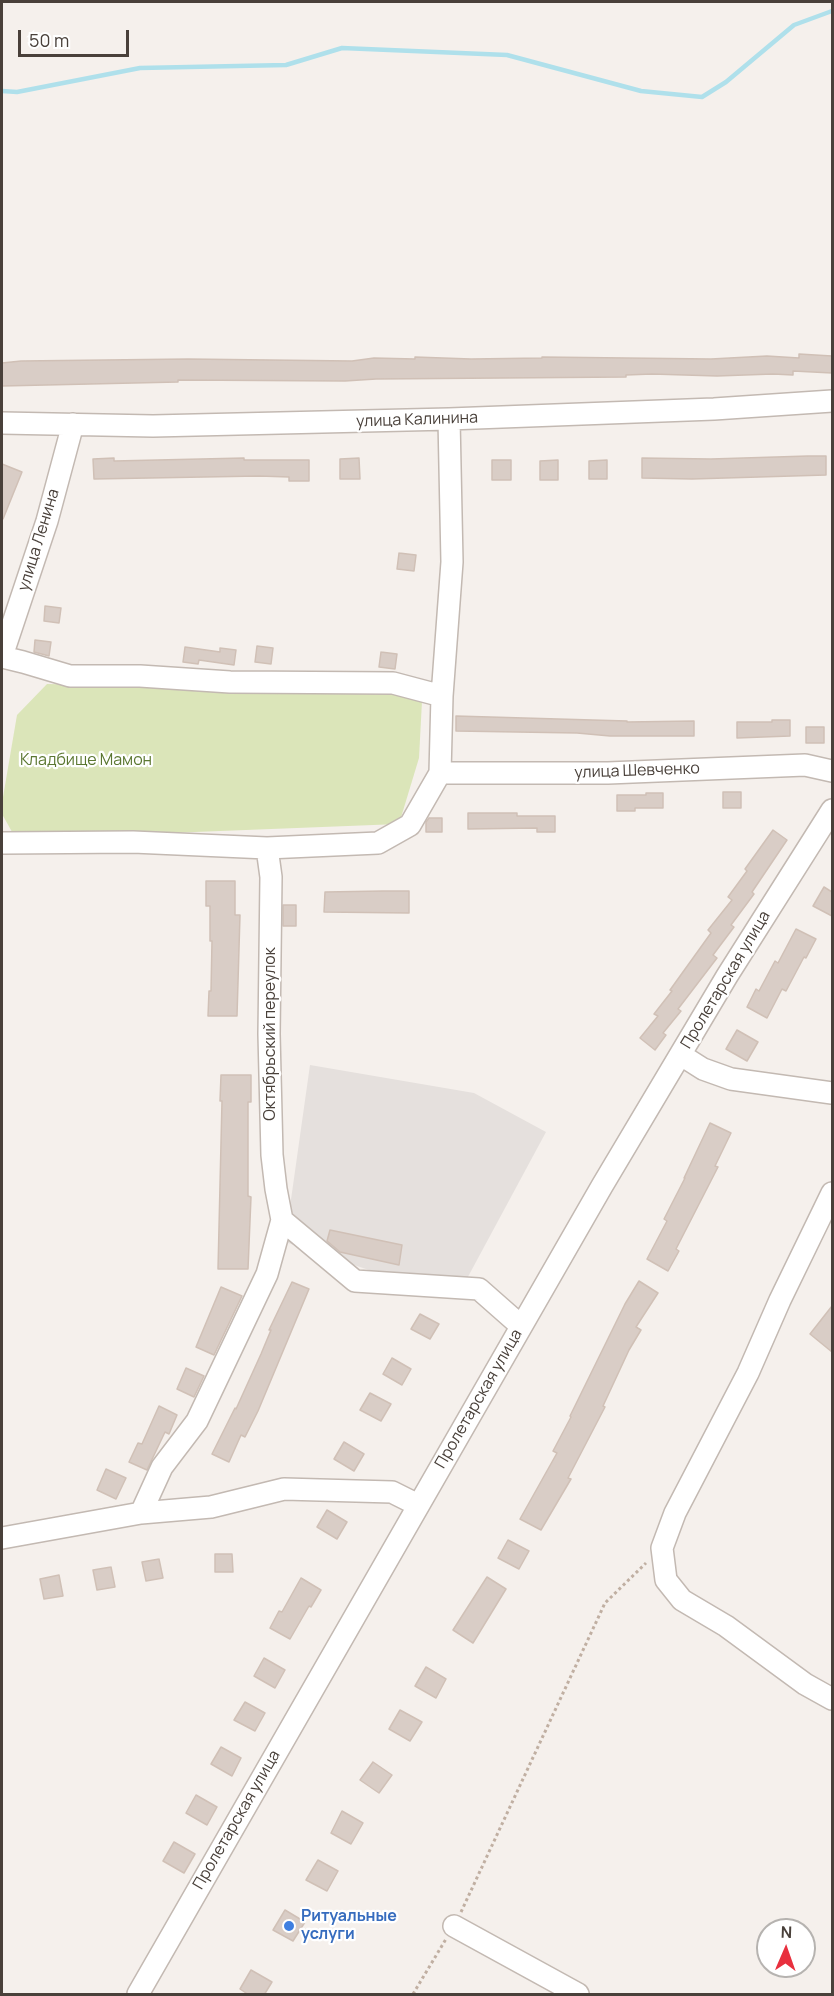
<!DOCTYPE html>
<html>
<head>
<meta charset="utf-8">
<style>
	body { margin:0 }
	#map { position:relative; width:834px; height:1996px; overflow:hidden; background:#f5f0ec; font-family:Manrope,sans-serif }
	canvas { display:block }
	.frame { position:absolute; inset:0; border:3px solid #49403a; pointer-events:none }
	.north { position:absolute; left:756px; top:1918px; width:60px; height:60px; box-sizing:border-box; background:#fff; border:2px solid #b6b3b0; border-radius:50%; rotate:2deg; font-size:16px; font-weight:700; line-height:24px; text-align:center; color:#49403a }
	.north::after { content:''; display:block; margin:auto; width:21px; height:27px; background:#e8303e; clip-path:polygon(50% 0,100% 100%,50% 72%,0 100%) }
	.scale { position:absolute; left:18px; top:30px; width:111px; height:27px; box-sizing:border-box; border:3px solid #49403a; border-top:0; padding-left:8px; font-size:18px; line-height:21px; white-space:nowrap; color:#49403a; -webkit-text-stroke:4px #fff; paint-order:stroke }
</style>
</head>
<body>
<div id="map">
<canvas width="834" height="1996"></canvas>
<div class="frame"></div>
<div class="north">N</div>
<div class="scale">50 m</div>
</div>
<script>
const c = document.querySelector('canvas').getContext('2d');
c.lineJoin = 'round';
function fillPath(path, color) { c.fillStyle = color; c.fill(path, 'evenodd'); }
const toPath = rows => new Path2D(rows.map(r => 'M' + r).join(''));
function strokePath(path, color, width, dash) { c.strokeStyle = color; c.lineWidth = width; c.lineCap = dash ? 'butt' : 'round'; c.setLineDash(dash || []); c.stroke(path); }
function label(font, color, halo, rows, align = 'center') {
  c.font = font + ' Manrope,sans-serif'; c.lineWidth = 4.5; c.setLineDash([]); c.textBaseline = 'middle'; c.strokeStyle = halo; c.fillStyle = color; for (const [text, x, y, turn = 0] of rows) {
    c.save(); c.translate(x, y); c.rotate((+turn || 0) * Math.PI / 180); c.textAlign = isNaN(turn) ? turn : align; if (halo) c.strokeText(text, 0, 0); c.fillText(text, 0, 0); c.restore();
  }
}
const industrial = toPath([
	[310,1065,474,1093,546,1132,456,1299,285,1242]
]);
const green = toPath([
	[47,684,388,691,422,701,419,758,399,824,16,839,2,814,2,803,17,715]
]);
const stream = toPath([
	[2,91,17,92,140,68,286,65,342,48,507,55,641,91,702,97,726,82,794,25,832,11]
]);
const building = toPath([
	[799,354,832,356,832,373,793,371,793,375,773,374,717,376,652,374,626,375,626,377,376,379,345,381,178,380,178,382,2,386,2,363,21,361,188,359,352,361,374,358,415,359,415,357,471,359,542,358,542,357,711,359,767,356,799,358,799,354],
	[808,456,826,456,826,475,692,479,642,478,642,458,711,459,808,456],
	[114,458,114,461,244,458,244,460,309,460,309,481,289,481,289,477,259,476,94,479,93,459,114,458],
	[359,458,360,479,340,479,340,459,359,458],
	[492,460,511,460,511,480,492,480,492,460],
	[558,460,558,480,540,480,540,461,558,460],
	[607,460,607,479,589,479,589,461,607,460],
	[2,464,22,472,3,519,2,519,2,464],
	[399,553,416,555,414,571,397,569,399,553],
	[45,606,61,608,59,623,44,621,45,606],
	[35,640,51,642,49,656,34,652,35,640],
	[257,646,273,648,271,664,255,662,257,646],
	[185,647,220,652,220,648,236,650,234,665,199,660,198,664,183,662,185,647],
	[381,652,397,654,395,669,379,667,381,652],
	[456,716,627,721,627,722,694,721,694,736,610,736,577,733,456,731,456,716],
	[772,720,790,720,790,736,737,738,737,722,772,722,772,720],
	[806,727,824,727,824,743,806,743,806,727],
	[723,792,741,792,741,808,723,808,723,792],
	[646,793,663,793,663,808,635,808,635,811,617,811,617,795,646,795,646,793],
	[468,813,517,813,517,816,555,816,555,832,537,832,537,828,468,829,468,813],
	[429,818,442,818,442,832,426,832,426,822,429,818],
	[773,830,787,840,752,892,754,894,731,925,734,927,713,955,717,958,678,1009,681,1011,663,1033,666,1035,655,1050,640,1038,658,1016,654,1014,672,991,670,990,711,933,708,930,732,900,728,897,747,871,745,869,773,830],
	[206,881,235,881,235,915,240,915,237,1016,208,1016,209,991,211,991,212,941,210,941,210,906,206,906,206,881],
	[824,887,832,892,832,916,813,906,824,887],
	[383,891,409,891,409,913,324,912,325,892,383,891],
	[283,905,296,905,296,926,283,926,283,905],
	[796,929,816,939,806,958,804,957,786,991,782,989,767,1018,747,1007,756,989,759,991,775,961,778,963,796,929],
	[737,1030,758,1042,747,1061,726,1049,737,1030],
	[221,1075,251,1075,251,1102,248,1102,248,1196,251,1197,248,1269,218,1269,222,1101,220,1101,221,1075],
	[710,1123,731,1133,715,1166,718,1167,676,1249,679,1251,668,1271,647,1259,667,1221,664,1219,685,1178,684,1178,710,1123],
	[330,1230,402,1245,399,1265,340,1252,327,1241,330,1230],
	[639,1281,658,1293,636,1327,641,1330,629,1350,603,1406,605,1407,568,1478,571,1479,541,1530,520,1519,557,1453,553,1451,571,1417,570,1416,625,1304,639,1281],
	[292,1282,309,1289,258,1411,245,1437,241,1435,229,1462,212,1454,235,1408,236,1409,261,1354,271,1330,269,1330,292,1282],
	[221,1287,242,1296,214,1355,196,1347,221,1287],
	[832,1306,832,1352,810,1334,832,1306],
	[420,1314,439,1324,430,1339,411,1329,420,1314],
	[392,1358,411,1369,402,1385,383,1374,392,1358],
	[186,1368,204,1376,194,1397,177,1389,186,1368],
	[370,1393,391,1404,381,1421,360,1410,370,1393],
	[159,1406,177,1415,169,1434,165,1432,147,1470,129,1462,138,1443,142,1444,159,1406],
	[344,1442,364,1454,354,1471,334,1459,344,1442],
	[106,1469,126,1478,116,1499,97,1490,106,1469],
	[327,1510,347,1522,337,1539,317,1527,327,1510],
	[508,1540,529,1551,519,1569,498,1558,508,1540],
	[215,1554,232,1554,233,1572,215,1572,215,1554],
	[159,1559,163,1578,146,1581,142,1562,159,1559],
	[111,1567,115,1587,97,1590,93,1570,111,1567],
	[59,1575,63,1596,44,1599,40,1579,59,1575],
	[487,1577,506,1589,473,1643,453,1630,487,1577],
	[301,1578,321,1590,311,1607,309,1606,290,1639,270,1628,279,1611,282,1612,301,1578],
	[264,1658,285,1670,275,1688,254,1676,264,1658],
	[426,1667,446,1679,436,1698,415,1686,426,1667],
	[245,1702,265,1713,255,1731,234,1720,245,1702],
	[400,1710,422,1722,410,1741,389,1729,400,1710],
	[221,1747,241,1758,232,1776,211,1764,221,1747],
	[373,1762,392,1775,379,1793,360,1780,373,1762],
	[196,1795,217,1807,207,1825,186,1813,196,1795],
	[342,1811,363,1823,351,1844,331,1833,342,1811],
	[174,1842,195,1854,184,1873,163,1861,174,1842],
	[318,1860,338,1871,327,1891,306,1880,318,1860],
	[285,1910,305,1922,293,1941,273,1930,285,1910],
	[251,1970,272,1982,264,1995,249,1995,240,1989,251,1970]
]);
const path = toPath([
	[461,1912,605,1603,646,1563],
	[413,1994,446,1939]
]);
const minor = toPath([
	[2,423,153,426,449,419,714,409,832,401],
	[2,656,47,521,73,424],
	[2,657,23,662,70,676,140,676,230,682,393,683,442,696],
	[440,773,608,773,805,765,832,771],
	[2,843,133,842,267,848,378,843,410,825,440,773,442,696,452,562,449,419],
	[681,1055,703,1069,731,1079,832,1093],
	[832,1193,780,1300,748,1373,675,1513,662,1548,666,1580,682,1600,726,1626,805,1684,832,1699],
	[282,1220,355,1281,479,1289,521,1326],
	[141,1513,162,1467,197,1421,267,1274,282,1220,276,1189,272,1155,269,1034,271,877,267,848],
	[2,1538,141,1513,211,1507,284,1489,392,1492,418,1505],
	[454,1926,578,1994],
	[138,1994,602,1186,727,976,832,810]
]);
const markers = [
	[289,1926,6,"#3f7fe0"]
];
const streetNames = [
	["улица Калинина",417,420,-2],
	["улица Ленина",39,540,-73],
	["улица Шевченко",637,771,-2],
	["Пролетарская улица",726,980,-59],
	["Октябрьский переулок",271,1034,-90],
	["Пролетарская улица",479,1399,-60],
	["Пролетарская улица",237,1820,-60]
];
const parkNames = [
	["Кладбище Мамон",86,761]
];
const shopNames = [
	["Ритуальные",301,1917],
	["услуги",301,1935]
];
fillPath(industrial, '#e5e0dd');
fillPath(green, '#dbe5b9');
strokePath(stream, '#afe0eb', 4.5);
fillPath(building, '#d9cdc6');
strokePath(building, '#d0c0b6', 1.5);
strokePath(minor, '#c3b9b2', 24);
strokePath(path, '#c0afa2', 3, [3, 3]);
strokePath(minor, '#fff', 21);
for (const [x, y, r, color] of markers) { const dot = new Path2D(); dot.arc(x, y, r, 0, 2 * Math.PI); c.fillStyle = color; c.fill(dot); strokePath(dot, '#fff', 2); }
label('16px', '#49403a', '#fff', streetNames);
label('16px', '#5b7731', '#fff', parkNames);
label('bold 16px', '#366cbe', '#fff', shopNames, 'left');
</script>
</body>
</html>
